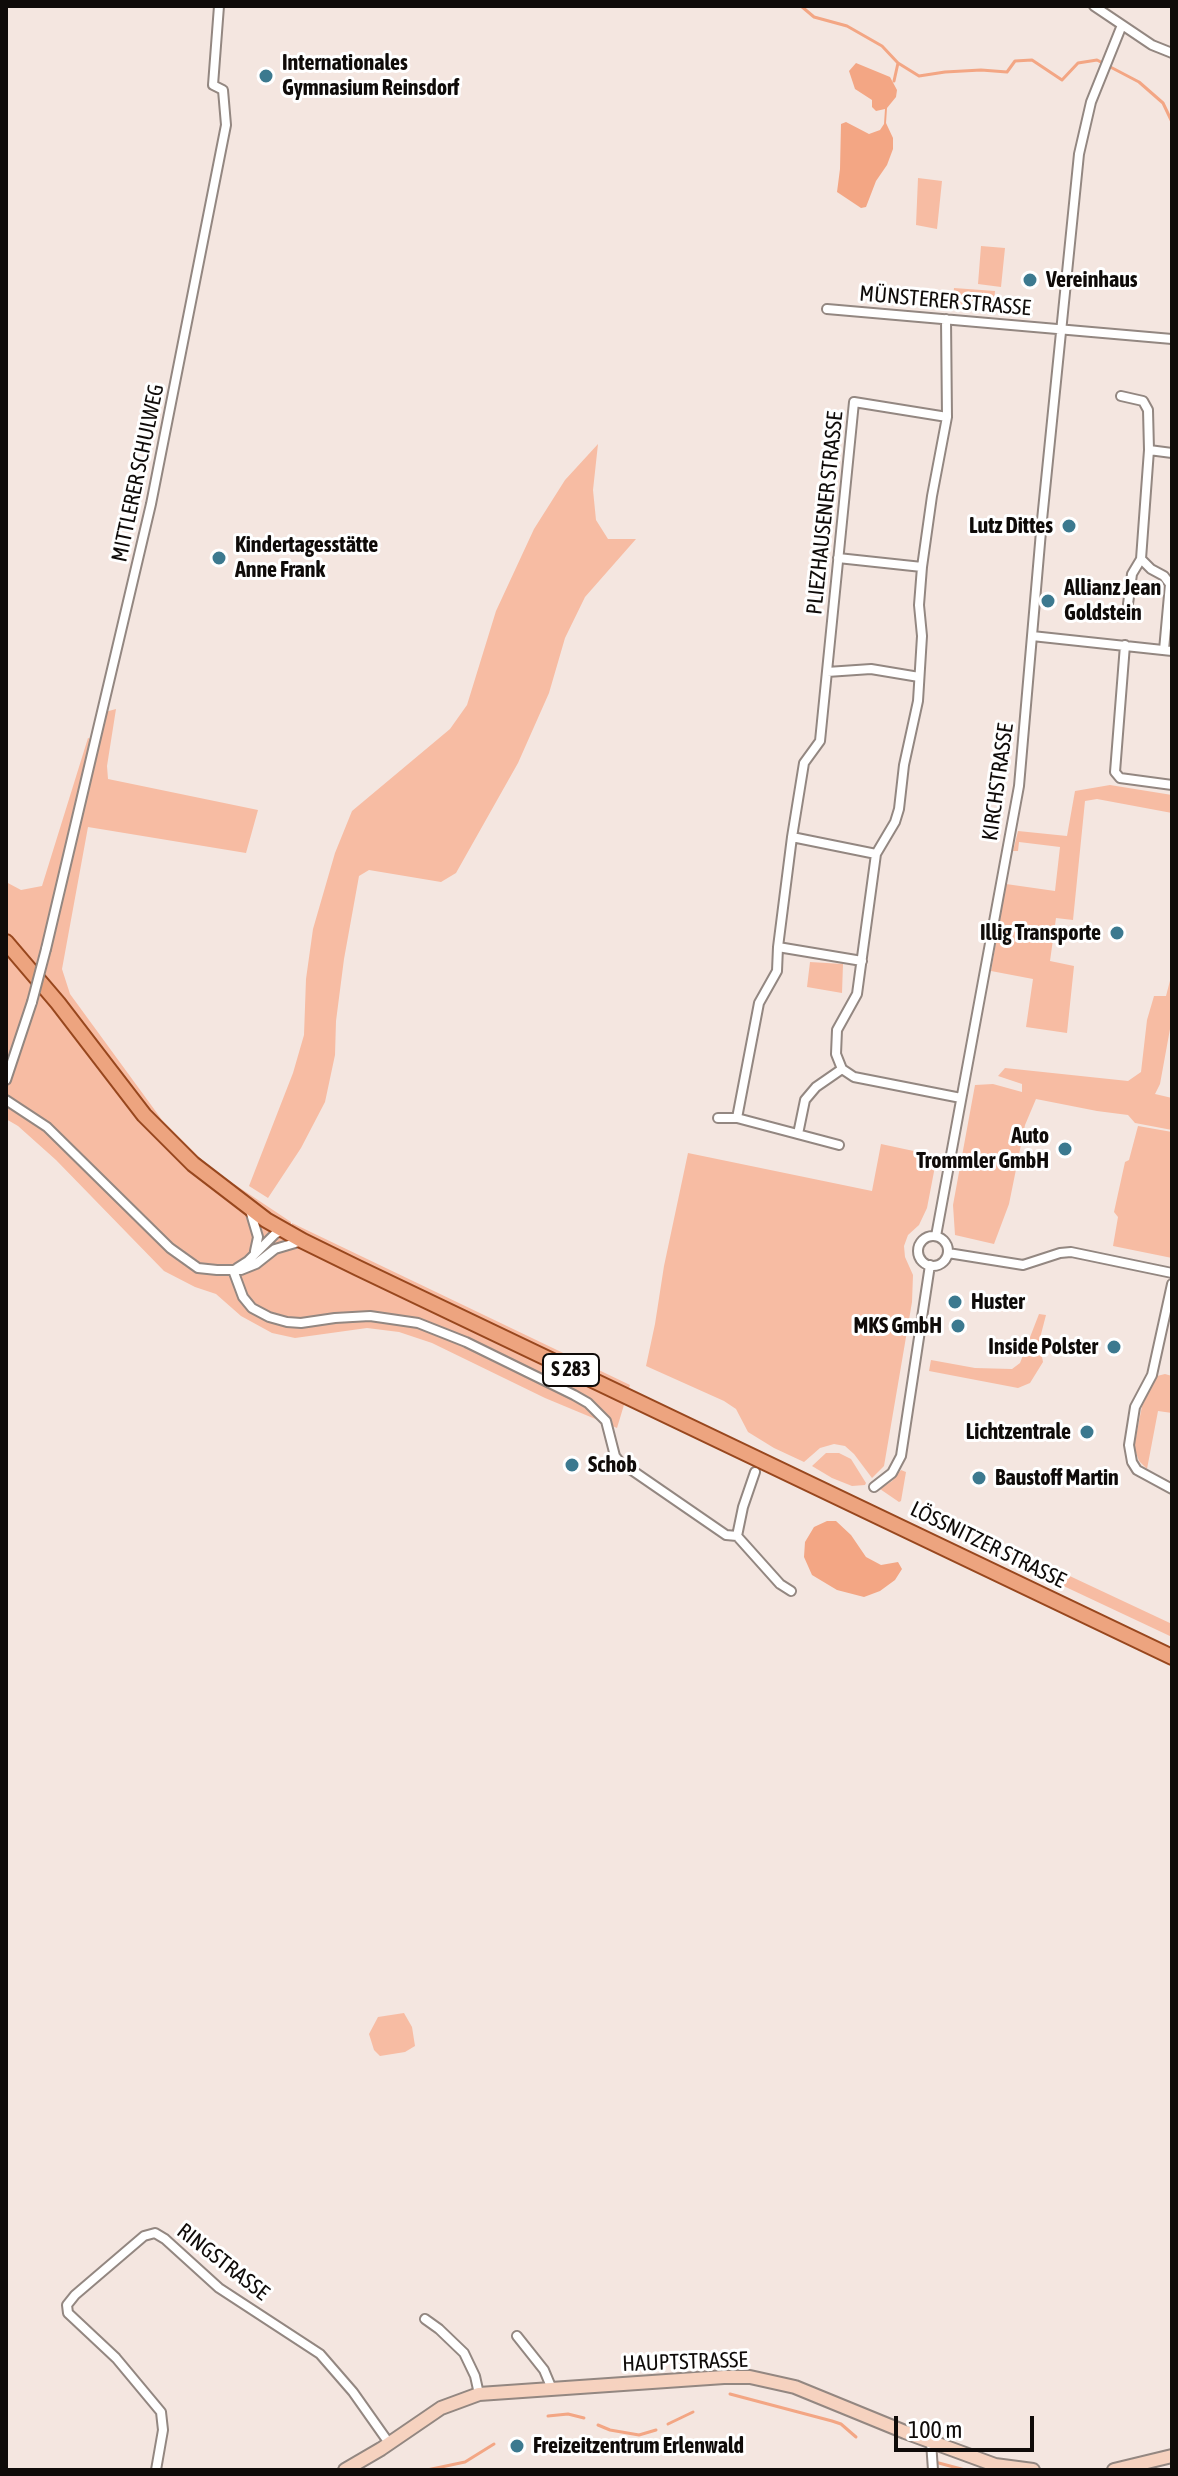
<!DOCTYPE html>
<html>
<head>
<meta charset="utf-8">
<style>
	body { margin:0 }
	#map { position:relative; width:1178px; height:2476px; overflow:hidden; background:#f4e6e0; font-family:"Asap Condensed",sans-serif }
	canvas { display:block }
	.frame { position:absolute; inset:0; border:8px solid #0f0b09; pointer-events:none }
	.scale { position:absolute; left:894px; top:2416px; width:140px; height:36px; box-sizing:border-box; border:4px solid #0f0b09; border-top:0; padding-left:10px; font-size:24px; line-height:28px; white-space:nowrap; color:#0f0b09; -webkit-text-stroke:6px #fff; paint-order:stroke }
</style>
</head>
<body>
<div id="map">
<canvas width="1178" height="2476"></canvas>
<div class="frame"></div>
<div class="scale">100 m</div>
</div>
<script>
const c = document.querySelector('canvas').getContext('2d');
c.lineJoin = 'round';
function fillPath(path, color) { c.fillStyle = color; c.fill(path, 'evenodd'); }
const toPath = rows => new Path2D(rows.map(r => 'M' + r).join(''));
function strokePath(path, color, width, dash) { c.strokeStyle = color; c.lineWidth = width; c.lineCap = dash ? 'butt' : 'round'; c.setLineDash(dash || []); c.stroke(path); }
function label(font, color, halo, rows, align = 'center') {
  c.font = font + ' "Asap Condensed",sans-serif'; c.lineWidth = 6; c.setLineDash([]); c.textBaseline = 'middle'; c.strokeStyle = halo; c.fillStyle = color; for (const [text, x, y, turn = 0] of rows) {
    c.save(); c.translate(x, y); c.rotate((+turn || 0) * Math.PI / 180); c.textAlign = isNaN(turn) ? turn : align; if (halo) c.strokeText(text, 0, 0); c.fillText(text, 0, 0); c.restore();
  }
}
const green = toPath([
	[918,178,942,181,937,229,916,225],
	[981,246,1005,248,1001,287,978,284],
	[954,288,995,291,993,312,952,309],
	[598,444,593,490,596,520,608,539,636,539,585,597,565,638,549,693,518,763,456,873,441,882,369,870,359,876,344,959,336,1021,335,1055,325,1102,301,1148,268,1198,249,1186,293,1073,304,1035,306,979,313,929,335,853,352,811,450,729,467,705,496,611,534,529,565,480],
	[116,709,107,766,108,779,258,810,246,853,88,827,62,969,70,994,162,1120,210,1168,291,1222,291,1233,292,1223,630,1385,617,1428,545,1398,432,1343,399,1332,367,1328,295,1338,272,1333,241,1316,216,1294,195,1287,164,1271,56,1160,18,1126,6,1119,6,882,21,890,42,886,88,738,98,741,105,712],
	[1110,785,1172,795,1172,813,1097,799,1085,801,1073,920,1056,918,1050,961,1074,966,1067,1033,1026,1027,1033,979,991,971,1006,884,1055,891,1060,847,1019,842,1018,851,1013,851,1018,831,1067,836,1075,791],
	[810,962,843,964,842,993,807,987],
	[1172,973,1172,1018,1160,1084,1155,1094,1172,1098,1172,1130,1135,1123,1128,1115,1097,1111,1036,1099,1025,1125,1009,1204,994,1244,955,1235,953,1205,975,1085,993,1084,1022,1092,1022,1084,998,1076,1005,1068,1128,1081,1141,1072,1147,1020,1154,996,1166,996],
	[1138,1126,1172,1132,1172,1258,1113,1246,1118,1217,1114,1212,1125,1162,1129,1160],
	[881,1144,937,1156,927,1208,919,1225,908,1235,904,1246,905,1257,913,1275,912,1302,884,1466,872,1478,854,1454,845,1446,834,1444,820,1448,804,1462,774,1448,748,1432,736,1409,724,1401,646,1366,655,1324,664,1266,688,1153,872,1191],
	[1039,1314,1046,1315,1039,1342,1043,1362,1030,1383,1018,1388,929,1371,931,1360,975,1368,1012,1369,1020,1363],
	[1165,1374,1172,1376,1172,1413,1158,1411,1147,1469,1139,1461,1134,1447,1142,1406,1157,1376],
	[826,1453,839,1453,851,1459,866,1483,865,1485,852,1486,832,1478,812,1466],
	[901,1470,906,1472,901,1501,899,1502,880,1489,892,1481],
	[1010,1548,1172,1624,1172,1637,1004,1558],
	[404,2013,412,2027,415,2046,405,2052,380,2056,374,2050,369,2034,378,2017]
]);
const water = toPath([
	[856,63,890,77,897,90,896,97,887,108,886,123,893,138,893,149,887,165,876,181,866,207,861,208,837,192,840,169,841,124,846,122,869,134,880,130,884,124,885,109,876,111,872,107,872,100,855,89,849,71],
	[827,1521,836,1521,851,1535,866,1557,881,1565,898,1562,902,1569,895,1580,880,1591,864,1597,837,1590,812,1575,804,1557,805,1542,814,1527]
]);
const stream = toPath([
	[801,6,814,17,847,26,882,46,898,63,919,76,945,72,981,70,1007,72,1015,61,1032,60,1062,80,1078,63,1097,60,1139,82,1163,103,1172,122],
	[894,81,898,63],
	[730,2394,832,2421,841,2424,856,2437],
	[548,2416,568,2414,584,2418],
	[668,2424,693,2412],
	[598,2425,610,2430,639,2435,656,2430],
	[935,2462,965,2470],
	[427,2470,465,2462,494,2444]
]);
const street = toPath([
	[1094,6,1152,45,1172,53],
	[827,309,1172,339],
	[946,319,947,417,932,496,922,567,919,605,922,636,918,701,904,765,899,809,895,822,876,854,857,994,837,1030,836,1054,842,1069,854,1077,961,1098],
	[1121,396,1143,401,1148,410,1149,450,1141,559,1151,569,1164,576,1170,584,1164,650],
	[1149,450,1172,453],
	[838,558,922,567],
	[1128,604,1132,574,1141,559],
	[1032,636,1172,651],
	[1125,645,1115,772,1120,778,1172,785],
	[827,672,871,669,919,677],
	[792,837,876,854],
	[778,947,862,961],
	[46,949,151,504,226,125,223,90,213,85,219,6],
	[6,1080,32,1002],
	[6,1100,47,1127,170,1248,198,1268,217,1270,241,1270,256,1264,275,1249,302,1241],
	[718,1118,737,1118,839,1145],
	[737,1118,759,1003,777,971,778,947,792,837,804,763,820,741,854,402,947,417],
	[798,1134,805,1100,816,1087,842,1069],
	[250,1210,258,1237,255,1251],
	[936,1236,1019,786,1042,520,1079,154,1091,102,1122,25],
	'918 1251a15 15 0 1 1 30 0a15 15 0 1 1-30 0Z',
	[948,1253,1023,1265,1060,1253,1071,1252,1172,1273],
	[237,1268,248,1261,275,1234,283,1230],
	[233,1270,243,1297,252,1308,269,1317,287,1322,301,1323,335,1318,370,1316,418,1323,466,1342,574,1395,588,1403,606,1421,615,1456,620,1462,726,1535,737,1536],
	[1172,1284,1152,1375,1135,1407,1129,1445,1132,1462,1137,1470,1172,1489],
	[874,1487,892,1473,901,1456,930,1265],
	[737,1536,780,1584,791,1591],
	[737,1536,743,1507,755,1472],
	[425,2319,439,2329,464,2353,475,2376,479,2394],
	[517,2336,544,2370,552,2389],
	[931,2442,933,2470],
	[156,2470,163,2430,161,2412,116,2358,68,2313,67,2305,75,2295,144,2236,155,2233,165,2239,219,2288,320,2354,353,2392,389,2443]
]);
const secondary = toPath([
	[345,2470,381,2449,441,2408,479,2394,724,2377,750,2377,795,2387,905,2432,995,2465,1033,2470],
	[1114,2470,1172,2456]
]);
const primary = toPath([
	[6,942,58,1003,144,1115,193,1164,266,1220,303,1241,358,1268,1172,1657]
]);
const streetBridge = toPath([
	[32,1002,46,949]
]);
const markers = [
	[266,76,8,"#3c798f"],
	[1030,280,8,"#3c798f"],
	[1069,526,8,"#3c798f"],
	[219,558,8,"#3c798f"],
	[1048,601,8,"#3c798f"],
	[1117,933,8,"#3c798f"],
	[1065,1149,8,"#3c798f"],
	[955,1302,8,"#3c798f"],
	[958,1326,8,"#3c798f"],
	[1114,1347,8,"#3c798f"],
	[1087,1432,8,"#3c798f"],
	[572,1465,8,"#3c798f"],
	[979,1478,8,"#3c798f"],
	[517,2446,8,"#3c798f"]
];
const shields = [
	[571,1370,56]
];
const shieldNames = [
	["S 283",571,1370]
];
const poiNames = [
	["Internationales",282,63],
	["Gymnasium Reinsdorf",282,88],
	["Vereinhaus",1046,280],
	["Lutz Dittes",1053,526,"right"],
	["Kindertagesstätte",235,545],
	["Anne Frank",235,570],
	["Allianz Jean",1064,588],
	["Goldstein",1064,613],
	["Illig Transporte",1101,933,"right"],
	["Auto",1049,1136,"right"],
	["Trommler GmbH",1049,1161,"right"],
	["Huster",971,1302],
	["MKS GmbH",942,1326,"right"],
	["Inside Polster",1098,1347,"right"],
	["Lichtzentrale",1071,1432,"right"],
	["Schob",588,1465],
	["Baustoff Martin",995,1478],
	["Freizeitzentrum Erlenwald",533,2446]
];
const streetNames = [
	["MÜNSTERER STRASSE",945,301,5],
	["MITTLERER SCHULWEG",138,473,-78],
	["PLIEZHAUSENER STRASSE",825,513,-84],
	["KIRCHSTRASSE",998,782,-82],
	["LÖSSNITZER STRASSE",988,1545,26],
	["RINGSTRASSE",223,2262,38],
	["HAUPTSTRASSE",685,2362,-2]
];
fillPath(green, '#f7bca3');
fillPath(water, '#f3a684');
strokePath(stream, '#f3a684', 3);
strokePath(street, '#938781', 12);
strokePath(secondary, '#938781', 16);
strokePath(primary, '#98471e', 18);
strokePath(street, '#fff', 8);
strokePath(secondary, '#f6d2bf', 12);
strokePath(primary, '#eda47f', 14);
strokePath(streetBridge, '#938781', 12, []);
strokePath(streetBridge, '#fff', 8);
for (const [x, y, r, color] of markers) { const dot = new Path2D(); dot.arc(x, y, r, 0, 2 * Math.PI); c.fillStyle = color; c.fill(dot); strokePath(dot, '#fff', 3); }
for (const [x, y, w] of shields) { const box = new Path2D(); box.roundRect(x - w / 2, y - 16, w, 32, 6); c.fillStyle = '#fff'; c.fill(box); strokePath(box, '#0f0b09', 2); }
label('bold 20px', '#0f0b09', null, shieldNames);
label('bold 22px', '#0f0b09', '#fff', poiNames, 'left');
label('22px', '#0f0b09', '#fff', streetNames);
</script>
</body>
</html>
